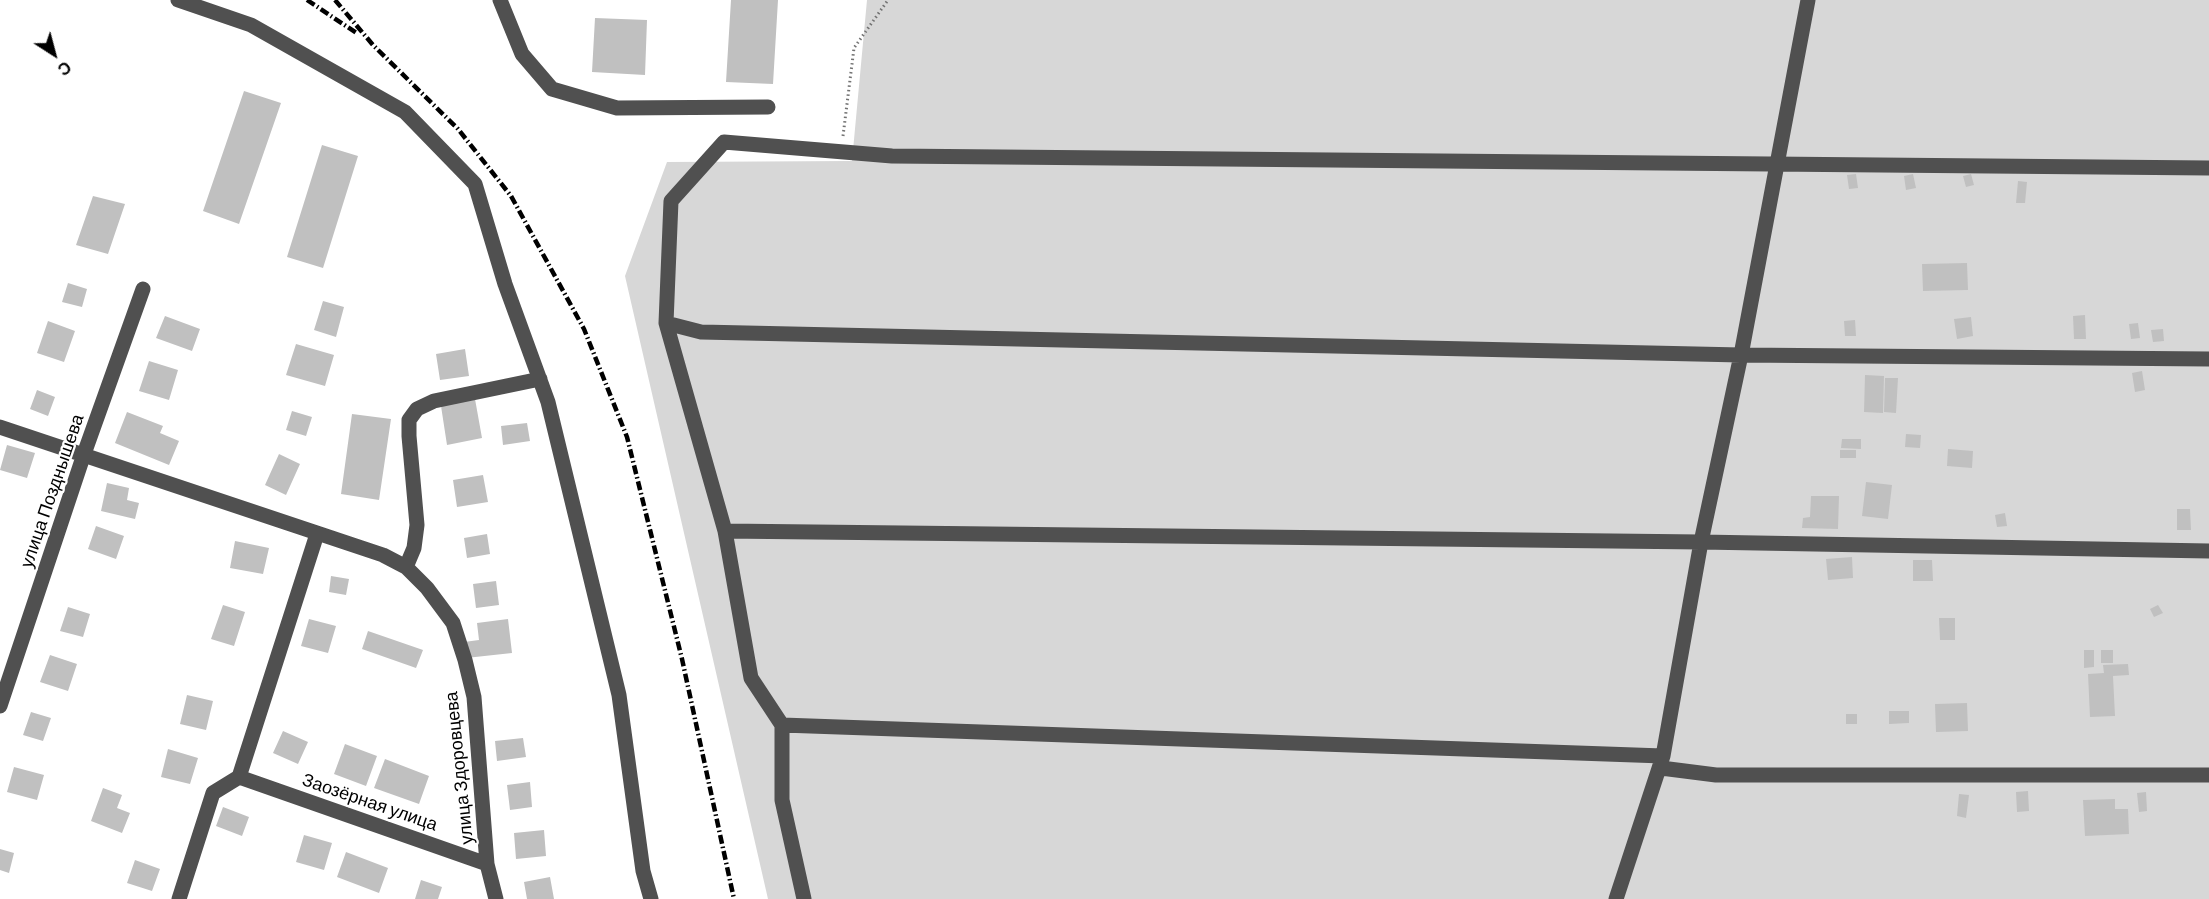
<!DOCTYPE html>
<html>
<head>
<meta charset="utf-8">
<style>
	body { margin:0 }
	#map { position:relative; width:2209px; height:899px; overflow:hidden; background:#fff; font-family:Barlow,sans-serif }
	canvas { display:block }
	.north { position:absolute; left:24px; top:24px; width:60px; height:60px; -webkit-text-stroke:4px #fff; paint-order:stroke; rotate:144deg; font-size:16px; font-weight:700; line-height:24px; text-align:center; color:#000 }
	.north::after { content:''; display:block; margin:auto; width:21px; height:27px; background:#000; clip-path:polygon(50% 0,100% 100%,50% 72%,0 100%) }
</style>
</head>
<body>
<div id="map">
<canvas width="2209" height="899"></canvas>
<div class="north">С</div>
</div>
<script>
const c = document.querySelector('canvas').getContext('2d');
c.lineJoin = 'round';
function fillPath(path, color) { c.fillStyle = color; c.fill(path, 'evenodd'); }
const toPath = rows => new Path2D(rows.map(r => 'M' + r).join(''));
function strokePath(path, color, width, dash) { c.strokeStyle = color; c.lineWidth = width; c.lineCap = dash ? 'butt' : 'round'; c.setLineDash(dash || []); c.stroke(path); }
function label(font, color, halo, rows, align = 'center') {
  c.font = font + ' Barlow,sans-serif'; c.lineWidth = 4.5; c.setLineDash([]); c.textBaseline = 'middle'; c.strokeStyle = halo; c.fillStyle = color; for (const [text, x, y, turn = 0] of rows) {
    c.save(); c.translate(x, y); c.rotate((+turn || 0) * Math.PI / 180); c.textAlign = isNaN(turn) ? turn : align; if (halo) c.strokeText(text, 0, 0); c.fillText(text, 0, 0); c.restore();
  }
}
const green = toPath([
	[867,0,2209,0,2209,899,768,899,625,276,667,162,852,161]
]);
const building = toPath([
	[731,0,778,0,773,84,726,82],
	[595,18,647,20,645,75,592,72],
	[244,91,281,103,239,224,203,211],
	[322,145,358,156,323,268,287,257],
	[1856,174,1858,188,1849,189,1847,175],
	[1913,174,1916,188,1906,190,1904,176],
	[1971,174,1974,185,1966,187,1963,176],
	[2018,181,2027,182,2025,203,2016,203],
	[93,196,125,204,108,254,76,245],
	[1967,263,1968,290,1923,291,1922,264],
	[68,283,87,289,82,307,62,302],
	[323,301,344,307,336,337,314,330],
	[2085,315,2086,339,2074,339,2073,316],
	[165,316,200,329,192,351,156,338],
	[1971,317,1973,336,1957,339,1954,319],
	[1855,320,1856,336,1845,336,1844,321],
	[48,321,75,331,64,362,37,353],
	[2138,323,2140,338,2131,339,2129,324],
	[2163,329,2164,341,2153,342,2151,330],
	[296,344,334,355,325,386,286,375],
	[465,349,469,376,440,380,436,354],
	[149,361,178,370,169,400,139,391],
	[2142,371,2145,390,2135,392,2132,373],
	[1865,375,1884,376,1883,413,1864,412],
	[1885,378,1898,378,1896,413,1884,412],
	[37,390,55,397,48,416,30,409],
	[475,399,482,438,447,445,441,406],
	[292,411,312,417,306,436,286,430],
	[127,412,163,426,160,433,179,441,169,465,115,443],
	[352,414,391,419,379,500,341,494],
	[527,423,530,441,503,445,501,426],
	[1906,434,1921,435,1920,448,1905,447],
	[1842,439,1861,439,1861,449,1841,448],
	[7,445,35,453,27,478,0,470],
	[1948,449,1973,451,1972,468,1947,466],
	[1840,450,1856,450,1856,458,1840,458],
	[279,454,300,464,286,495,265,485],
	[483,475,488,502,457,507,453,480],
	[1866,482,1892,485,1888,519,1862,516],
	[107,483,129,488,127,500,139,503,135,519,101,511],
	[1811,496,1839,496,1838,529,1802,528,1803,518,1810,517],
	[2177,509,2190,509,2191,530,2177,530],
	[2005,513,2007,526,1997,527,1995,515],
	[96,526,124,536,116,559,88,549],
	[487,534,490,554,467,558,464,538],
	[235,541,269,548,263,574,230,568],
	[1852,557,1853,578,1828,580,1826,559],
	[1913,560,1932,560,1933,581,1913,581],
	[331,576,349,579,346,595,329,592],
	[496,581,499,605,476,608,473,584],
	[223,605,245,612,234,646,211,639],
	[2158,605,2163,613,2154,617,2150,609],
	[68,607,90,614,83,637,60,631],
	[1939,618,1955,618,1955,640,1940,640],
	[309,619,336,626,328,653,301,646],
	[508,619,512,653,466,658,464,642,479,640,477,623],
	[368,631,423,650,416,668,362,649],
	[2084,650,2094,650,2094,667,2084,668],
	[2101,650,2113,650,2113,663,2101,663],
	[50,655,77,664,68,691,40,682],
	[2128,664,2129,675,2113,676,2115,716,2090,717,2088,674,2104,673,2103,665],
	[187,695,213,701,206,730,180,724],
	[1967,703,1968,731,1936,732,1935,704],
	[1889,711,1909,711,1909,723,1889,724],
	[31,712,51,718,43,741,23,735],
	[1846,714,1857,714,1857,724,1846,724],
	[283,731,308,742,298,764,273,753],
	[523,738,526,757,497,761,495,741],
	[345,744,377,756,366,786,334,774],
	[168,749,198,758,190,784,161,777],
	[385,759,429,776,419,804,374,788],
	[14,767,44,775,37,800,7,792],
	[530,782,532,807,510,810,507,785],
	[103,788,122,795,117,808,130,813,122,833,91,821],
	[2028,791,2029,811,2017,812,2016,792],
	[2146,792,2147,811,2139,812,2137,793],
	[1959,794,1969,795,1966,818,1957,816],
	[2115,799,2115,809,2128,809,2129,834,2085,836,2083,800],
	[223,807,249,817,242,836,216,826],
	[544,830,546,856,516,859,514,833],
	[304,835,332,843,324,870,296,862],
	[0,849,14,853,9,873,0,870],
	[346,852,388,868,379,893,337,877],
	[135,860,160,869,152,891,127,883],
	[550,877,554,899,527,899,524,882],
	[421,880,442,887,438,899,415,899]
]);
const path = toPath([
	[843,136,854,48,888,0]
]);
const minor = toPath([
	[178,0,251,25,405,112,475,184,505,284,548,402,619,695,643,871,651,899],
	[500,0,522,54,552,89,617,108,768,107],
	[666,323,701,332,1741,355,2209,359],
	[0,427,383,555,406,567,427,588,453,623,465,660,474,697,487,864,496,899],
	[725,531,1701,542,2209,551],
	[406,567,414,548,417,525,409,436,409,420,417,409,434,401,540,379],
	[0,706,84,454,143,289],
	[782,725,1663,756],
	[1661,768,1716,775,2209,775],
	[239,777,487,864],
	[179,899,213,793,239,777,317,534],
	[804,899,782,800,782,725,751,678,725,531,666,323,671,201,724,142,892,156,2209,168],
	[1616,899,1663,756,1701,542,1741,355,1808,0]
]);
const rail = toPath([
	[307,0,358,34],
	[335,0,373,45,458,129,511,196,584,329,627,437,682,659,734,899]
]);
const streetNames = [
	["улица Позднышева",52,491,-71],
	["улица Здоровцева",459,768,-96],
	["Заозёрная улица",370,802,19]
];
fillPath(green, '#d7d7d7');
fillPath(building, '#c0c0c0');
strokePath(path, '#727272', 3, [1.5, 3]);
strokePath(minor, '#505050', 15);
strokePath(rail, '#000', 4.5, [9, 3, 1.5, 3]);
label('18px', '#000', '#fff', streetNames);
</script>
</body>
</html>
